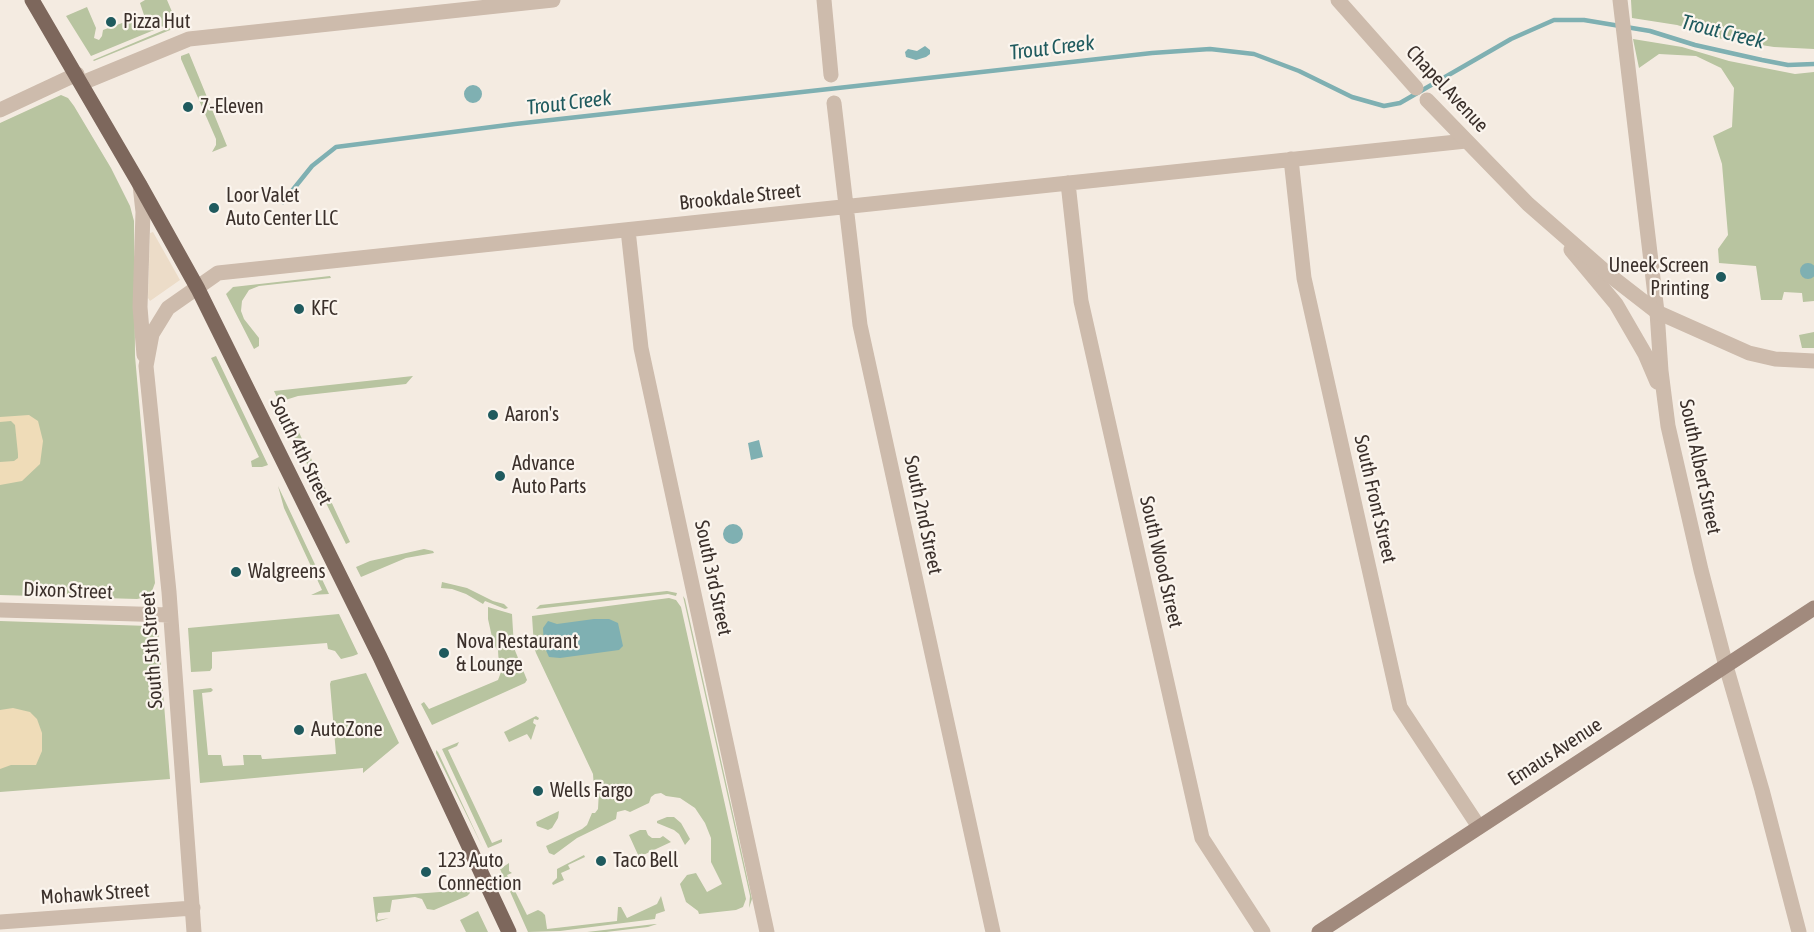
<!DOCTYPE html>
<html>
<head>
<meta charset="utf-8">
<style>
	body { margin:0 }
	canvas { display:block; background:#f4ebe1 }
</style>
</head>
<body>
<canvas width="1814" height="932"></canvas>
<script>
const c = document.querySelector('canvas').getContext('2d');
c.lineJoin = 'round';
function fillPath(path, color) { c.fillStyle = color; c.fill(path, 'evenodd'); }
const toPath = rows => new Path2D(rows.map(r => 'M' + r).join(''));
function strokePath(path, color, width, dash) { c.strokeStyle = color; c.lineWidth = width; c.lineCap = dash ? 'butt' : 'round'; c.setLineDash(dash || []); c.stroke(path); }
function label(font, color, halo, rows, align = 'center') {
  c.font = font + ' "Asap Condensed",sans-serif'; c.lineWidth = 4.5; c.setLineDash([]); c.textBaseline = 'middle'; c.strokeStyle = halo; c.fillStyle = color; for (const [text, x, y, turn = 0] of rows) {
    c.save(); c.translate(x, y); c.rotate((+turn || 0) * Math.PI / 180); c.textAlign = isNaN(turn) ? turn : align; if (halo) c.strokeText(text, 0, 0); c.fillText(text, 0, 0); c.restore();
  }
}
const green = toPath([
	[145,0,167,0,176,21,91,56,66,16,87,7,96,28,94,38,99,40,102,36,103,30,144,15,140,3],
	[1631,0,1814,0,1814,49,1774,47,1722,39,1677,25,1632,18],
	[176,25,175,28,94,61,93,60],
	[1633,39,1682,47,1729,61,1795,74,1814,72,1814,301,1803,302,1802,293,1784,292,1782,300,1761,300,1756,266,1719,263,1718,249,1728,235,1722,164,1713,136,1732,127,1734,88,1721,68,1696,56,1659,54,1639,68],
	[189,53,227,146,212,152,216,145,216,139,181,59,181,56],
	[61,95,68,98,74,106,111,168,130,206,134,221,135,356,155,583,152,591,146,597,137,599,0,595,0,123],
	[330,276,331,278,259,286,249,290,242,301,241,311,244,319,259,338,259,346,254,349,226,294,233,287],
	[1814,332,1814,348,1802,348,1799,335],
	[216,356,268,465,262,467,252,467,251,461,259,457,211,358],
	[413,376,406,384,298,396,279,402,274,391],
	[291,423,296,426,350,542,346,544,288,425],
	[278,486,329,594,311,595,322,590,284,508],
	[424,549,433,551,434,553,406,558,361,577,356,567,370,561],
	[442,582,467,588,493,601,504,604,508,608,505,609,485,601,483,604,466,594,452,589,441,588],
	[667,591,677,593,676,596,668,594,536,609,540,605],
	[683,596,685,599,752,899,749,908,750,896],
	[669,598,676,600,681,607,746,899,743,907,736,910,699,914,698,911,686,902,680,884,687,875,696,873,707,892,722,884,711,862,711,838,705,823,695,808,680,798,666,796,661,793,655,794,651,797,649,803,630,812,625,810,617,812,616,819,577,838,554,855,549,853,546,846,582,829,587,825,592,813,595,813,598,809,599,790,594,788,593,774,536,653,534,647,532,616],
	[488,607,512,614,514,648,527,680,525,683,432,725,421,704,424,702,429,709,498,680,501,672,499,668,498,650,494,646,488,619],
	[339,614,358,654,353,656,341,659,335,651,328,649,327,643,212,652,212,668,210,671,191,672,188,628],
	[0,621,149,626,158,629,170,779,0,792],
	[366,673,399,743,363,773,363,768,200,783,193,690,211,688,213,690,211,692,202,693,208,755,221,755,223,766,244,765,243,755,261,755,262,759,265,759,336,754,330,684,331,681],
	[536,716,539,718,538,720,534,719,533,723,536,725,531,740,527,734,509,742,504,732],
	[459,742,457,746,448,750,492,843,502,839,502,842,488,848,442,749],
	[436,750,438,752,483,848,436,753],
	[559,811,558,818,552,828,548,830,537,826,536,822],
	[667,817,674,817,681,823,690,839,685,845,679,834,674,830,657,823,657,821],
	[640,830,646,830,648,835,652,838,660,838,663,836,671,842,639,857,629,835],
	[584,855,585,857,568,865,570,869,561,873,564,880,553,885,552,883,557,878,557,869],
	[509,863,509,871,512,873,507,875,527,915,538,910,542,912,545,915,547,929,617,921,618,907,621,907,627,918,657,904,661,896,665,911,656,914,655,919,560,931,528,932,500,869],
	[467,887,470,893,467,896,434,910,427,909,422,899,415,897,392,900,390,912,378,913,377,918,378,920,389,918,376,922,373,897,440,892],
	[478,911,488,932,466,932,460,920],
	[655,924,657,924,648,927,606,932,587,932]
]);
const sand = toPath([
	[29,415,38,421,43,441,40,464,22,481,0,485,0,462,14,461,18,458,18,454,15,425,11,421,0,422,0,417],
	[13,708,30,712,37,719,42,733,42,751,36,765,11,765,0,769,0,710]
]);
const plaza = toPath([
	[153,232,180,280,150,301,148,298,150,233]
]);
const water = toPath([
	[925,46,930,50,930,54,926,57,916,60,906,57,905,52,908,49,917,51],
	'464 94a9 9 0 1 1 18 0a9 9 0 1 1-18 0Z',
	'1800 271a8 8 0 1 1 16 0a8 8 0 1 1-16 0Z',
	[759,440,763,457,751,460,748,443],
	'723 534a10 10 0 1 1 20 0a10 10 0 1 1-20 0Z',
	[594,619,609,619,618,623,623,646,619,650,560,658,549,657,544,646,543,628,548,621,557,624]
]);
const stream = toPath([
	[283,202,312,166,336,147,515,124,1152,53,1210,49,1254,54,1299,71,1352,97,1384,106,1400,103,1511,39,1554,20,1584,20,1650,31,1695,45,1762,60,1788,65,1814,64]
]);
const minor = toPath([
	[824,0,831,75],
	[1620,0,1657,312,1661,371,1668,426,1701,570,1726,666,1762,790,1799,932],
	[82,83,189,39,553,0],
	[834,103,860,325,993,932],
	[0,110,77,74],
	[1291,159,1304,278,1400,707,1479,827],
	[1068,183,1081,301,1202,838,1263,932],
	[140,185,143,212,140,307,144,355],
	[628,230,641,348,767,932],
	[1571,250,1616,304,1645,354,1657,382],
	[0,610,170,615],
	[0,922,193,908],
	[194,932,169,592,146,366,152,334,168,308,218,273,1466,141]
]);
const tertiary = toPath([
	[1338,0,1416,88],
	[1427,100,1528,204,1608,274,1657,312,1749,353,1775,359,1814,361]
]);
const secondary = toPath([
	[1319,932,1814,608]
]);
const primary = toPath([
	[32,0,140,185,198,289,380,657,509,932]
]);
const markers = [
	[111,22,6,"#1f5a5e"],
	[188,107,6,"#1f5a5e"],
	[214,208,6,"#1f5a5e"],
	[1721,277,6,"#1f5a5e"],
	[299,309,6,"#1f5a5e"],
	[493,415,6,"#1f5a5e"],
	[500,476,6,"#1f5a5e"],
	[236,572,6,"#1f5a5e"],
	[444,653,6,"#1f5a5e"],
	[299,730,6,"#1f5a5e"],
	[538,791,6,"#1f5a5e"],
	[601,861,6,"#1f5a5e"],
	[426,872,6,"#1f5a5e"]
];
const poiNames = [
	["Pizza Hut",123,22],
	["7-Eleven",200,107],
	["Loor Valet",226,196],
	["Auto Center LLC",226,219],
	["Uneek Screen",1709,266,"right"],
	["Printing",1709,289,"right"],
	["KFC",311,309],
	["Aaron's",505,415],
	["Advance",512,464],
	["Auto Parts",512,487],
	["Walgreens",248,572],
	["Nova Restaurant",456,642],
	["& Lounge",456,665],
	["AutoZone",311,730],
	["Wells Fargo",550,791],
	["123 Auto",438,861],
	["Connection",438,884],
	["Taco Bell",613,861]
];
const streetNames = [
	["Chapel Avenue",1447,89,47],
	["Brookdale Street",740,197,-6],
	["South 4th Street",301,451,64],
	["South Albert Street",1700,467,78],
	["South Front Street",1375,499,77],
	["South 2nd Street",923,515,78],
	["South Wood Street",1161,562,77],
	["South 3rd Street",713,578,78],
	["Dixon Street",68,591,2],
	["South 5th Street",152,650,-94],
	["Emaus Avenue",1555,752,-33],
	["Mohawk Street",95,894,-4]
];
const waterNames = [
	["Trout Creek",1723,32,14],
	["Trout Creek",1052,48,-7],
	["Trout Creek",569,103,-7]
];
fillPath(green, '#b8c4a0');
fillPath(sand, '#efdcb8');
fillPath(plaza, '#ecdcc8');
fillPath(water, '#7fb0b2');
strokePath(stream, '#7fb0b2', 4.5);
strokePath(minor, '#cdbbac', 15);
strokePath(tertiary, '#cdbbac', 15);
strokePath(secondary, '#a18a7d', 15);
strokePath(primary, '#7d675c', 15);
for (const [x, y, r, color] of markers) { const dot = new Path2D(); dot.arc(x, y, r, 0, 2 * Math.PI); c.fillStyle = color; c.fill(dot); strokePath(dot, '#fbf5ee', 2); }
label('20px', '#3b302b', '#fbf5ee', poiNames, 'left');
label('20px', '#3b302b', '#fbf5ee', streetNames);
label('italic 21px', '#1f5a5e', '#fbf5ee', waterNames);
</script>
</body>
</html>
